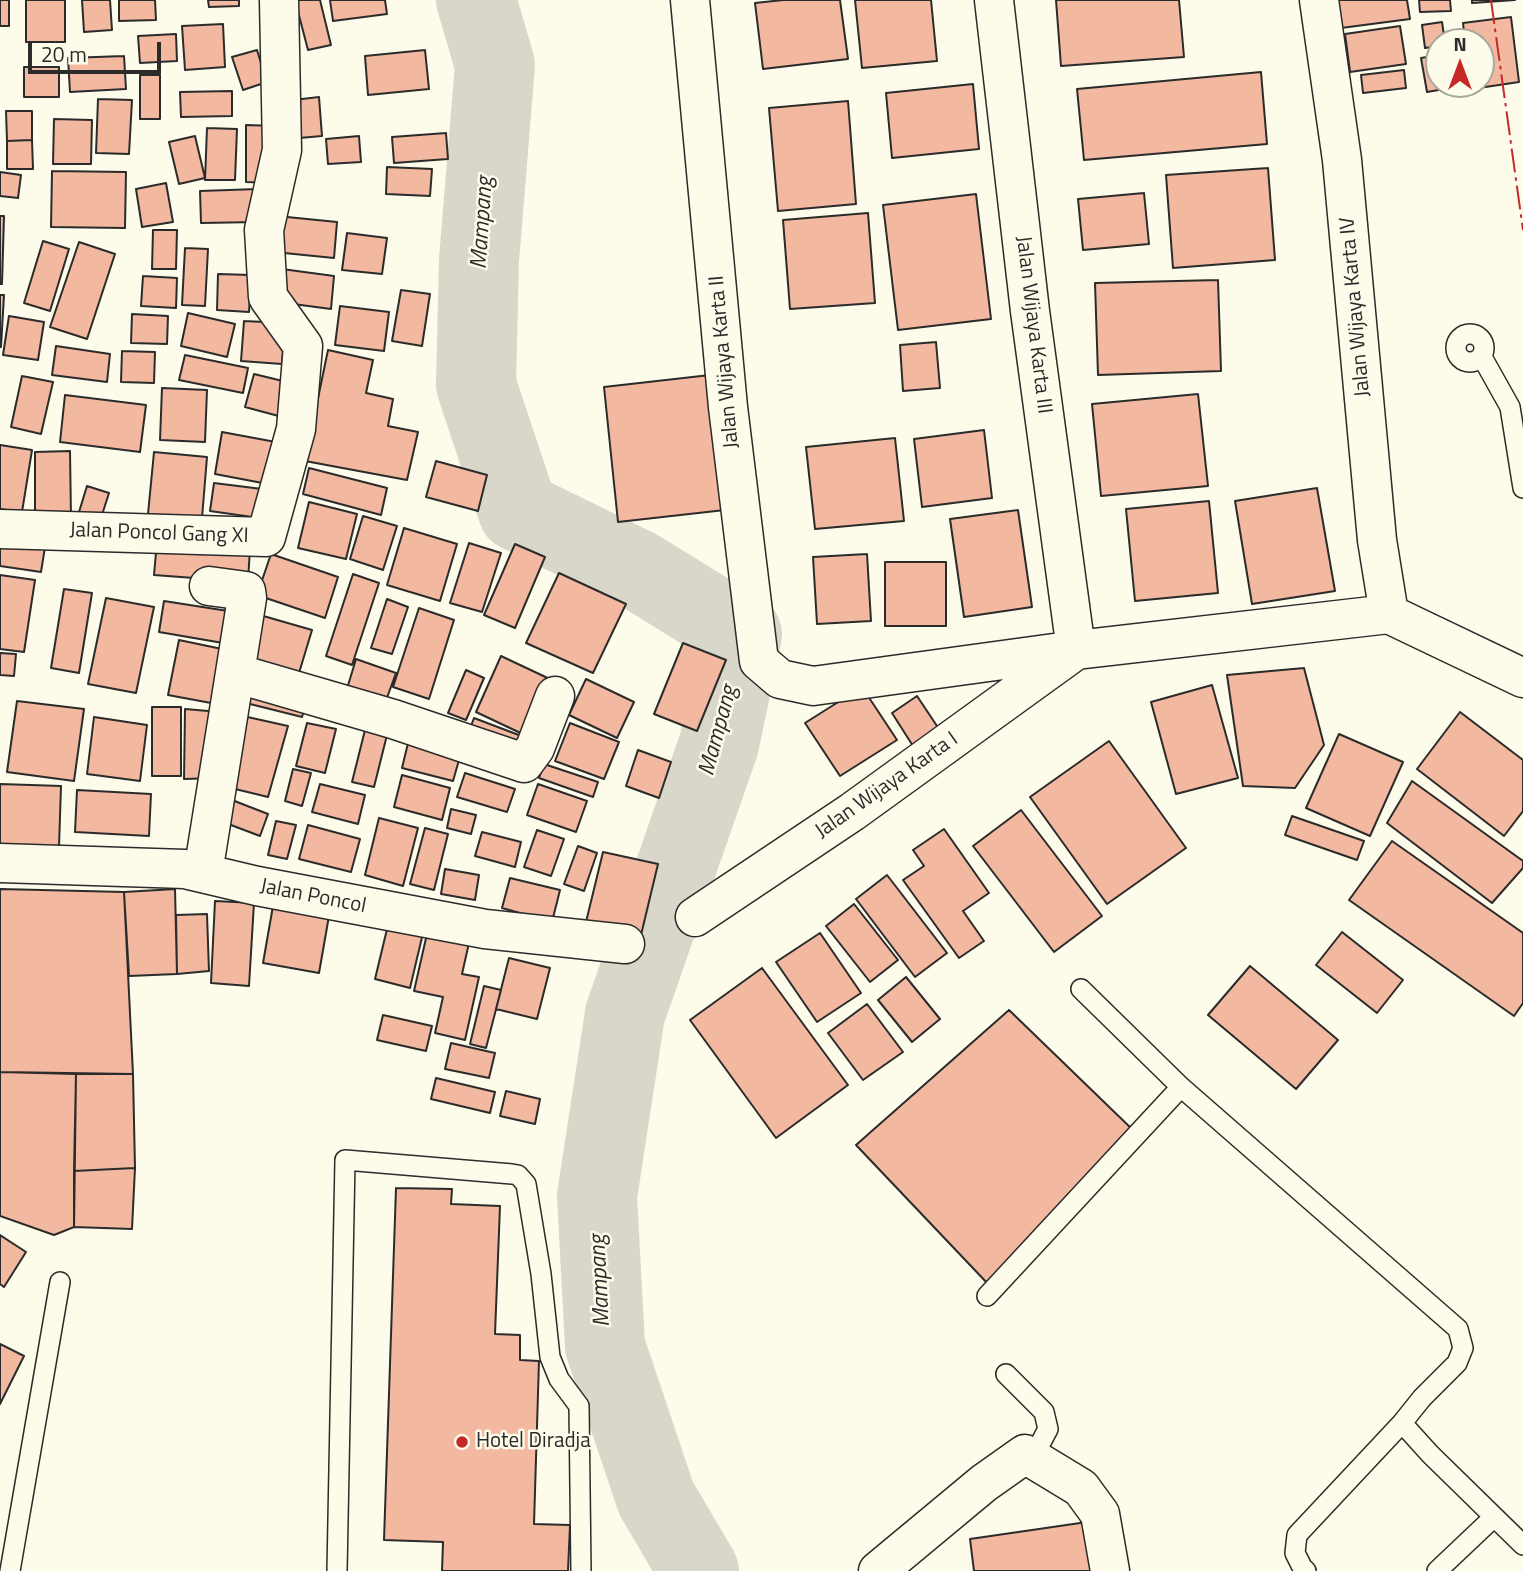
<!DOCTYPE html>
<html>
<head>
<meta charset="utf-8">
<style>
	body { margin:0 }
	#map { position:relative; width:1523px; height:1571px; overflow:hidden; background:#fdfbea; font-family:"Titillium Web",sans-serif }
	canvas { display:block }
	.north { position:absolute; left:1425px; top:28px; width:70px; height:70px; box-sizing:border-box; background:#fdfbea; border:2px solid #a9a89e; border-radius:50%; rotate:0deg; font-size:19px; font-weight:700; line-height:28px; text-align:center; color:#2b2b2b }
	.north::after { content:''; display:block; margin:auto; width:24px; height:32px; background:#c62828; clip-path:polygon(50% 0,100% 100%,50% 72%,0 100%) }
	.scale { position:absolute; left:28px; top:42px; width:133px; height:32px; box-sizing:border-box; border:4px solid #2b2b2b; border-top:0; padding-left:9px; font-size:21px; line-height:24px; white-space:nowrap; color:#2b2b2b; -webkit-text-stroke:5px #fdfbea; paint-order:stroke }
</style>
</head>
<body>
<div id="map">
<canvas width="1523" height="1571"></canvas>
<div class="north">N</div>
<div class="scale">20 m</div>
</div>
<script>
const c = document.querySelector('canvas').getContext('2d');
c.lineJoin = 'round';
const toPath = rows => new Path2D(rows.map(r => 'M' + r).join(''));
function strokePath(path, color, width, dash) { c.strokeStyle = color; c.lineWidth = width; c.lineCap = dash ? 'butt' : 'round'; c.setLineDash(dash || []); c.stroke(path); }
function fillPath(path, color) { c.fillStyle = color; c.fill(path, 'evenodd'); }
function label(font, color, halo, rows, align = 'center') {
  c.font = font + ' "Titillium Web",sans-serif'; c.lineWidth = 5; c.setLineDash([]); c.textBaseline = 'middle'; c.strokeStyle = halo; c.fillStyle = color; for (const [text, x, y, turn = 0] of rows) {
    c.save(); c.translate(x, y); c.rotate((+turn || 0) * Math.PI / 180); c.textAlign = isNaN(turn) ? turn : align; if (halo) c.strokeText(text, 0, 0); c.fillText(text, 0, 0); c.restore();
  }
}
const river = toPath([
	[476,0,495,65,479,260,476,385,518,511,640,571,742,634,719,744,625,1014,597,1196,605,1346,656,1498,699,1571]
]);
const building = toPath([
	[0,0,9,0,9,26,0,26,0,0],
	[26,0,65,0,65,42,26,42,26,0],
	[82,0,110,0,112,30,84,32,82,0],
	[119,0,155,0,156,20,119,21,119,0],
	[208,0,239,0,239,6,209,7,208,0],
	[295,0,320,0,331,45,308,50,295,0],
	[330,0,385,0,387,14,333,21,330,0],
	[783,0,840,0,848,59,763,69,755,3,783,0],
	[855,0,931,0,937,61,862,68,855,0],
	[1056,0,1179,0,1184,57,1061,66,1056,0],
	[1337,0,1407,0,1410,19,1341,28,1337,0],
	[1419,0,1450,0,1451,11,1420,12,1419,0],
	[1472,0,1515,0,1472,3,1472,0],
	[1511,17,1519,82,1472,89,1471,84,1481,84,1481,42,1465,42,1463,23,1511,17],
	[1442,22,1445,42,1439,42,1439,46,1425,48,1422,25,1442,22],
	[223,24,225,67,185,70,182,26,223,24],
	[1400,26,1406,64,1350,72,1345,34,1400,26],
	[176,34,177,61,140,63,138,36,176,34],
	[257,50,267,82,243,90,232,57,257,50],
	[425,50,429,89,368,95,365,56,425,50],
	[1439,55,1439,84,1456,84,1456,87,1427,92,1421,58,1439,55],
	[124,56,126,89,70,92,68,58,124,56],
	[24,67,59,67,59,97,24,97,24,67],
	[1404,70,1406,88,1363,93,1361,75,1404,70],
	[1261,72,1267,144,1084,160,1077,89,1261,72],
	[140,75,160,75,160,119,140,119,140,75],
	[973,84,979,149,892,158,886,93,973,84],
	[232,91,232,116,181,117,180,92,232,91],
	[319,97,322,136,288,139,285,101,319,97],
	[98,99,132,100,129,154,96,153,98,99],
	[848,101,856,204,778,211,769,108,848,101],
	[6,111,32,111,32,140,7,141,6,111],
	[54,119,92,120,91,164,53,164,54,119],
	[246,125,275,126,274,183,246,182,246,125],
	[207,128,237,129,235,180,205,180,207,128],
	[446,133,448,159,394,163,392,137,446,133],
	[195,136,205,178,179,184,169,142,195,136],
	[359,136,361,162,328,164,326,139,359,136],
	[32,140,33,169,7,169,7,141,32,140],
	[387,167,432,169,430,196,386,194,387,167],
	[1268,168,1275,260,1173,268,1166,175,1268,168],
	[52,171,126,172,125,228,51,227,52,171],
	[0,172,21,175,18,198,0,196,0,172],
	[166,183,173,222,142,227,136,189,166,183],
	[258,189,259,222,201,223,200,191,258,189],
	[1144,193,1149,244,1083,250,1078,199,1144,193],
	[976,194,991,319,898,330,883,205,976,194],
	[868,213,875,303,790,309,783,220,868,213],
	[0,216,4,216,2,284,0,284,0,216],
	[277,216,337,222,334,258,274,252,277,216],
	[153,230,177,230,176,269,152,269,153,230],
	[347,233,387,238,382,274,342,270,347,233],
	[43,241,69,249,50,311,24,303,43,241],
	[79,242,115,254,87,339,50,327,79,242],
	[185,248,208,249,205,306,182,305,185,248],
	[282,269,334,276,331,309,278,302,282,269],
	[218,274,251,275,249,312,217,310,218,274],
	[143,276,177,278,176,308,141,306,143,276],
	[1218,280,1221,371,1098,375,1095,283,1218,280],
	[401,290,430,294,422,346,392,341,401,290],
	[0,295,4,295,1,347,0,347,0,295],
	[340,306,389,312,384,351,335,345,340,306],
	[188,313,235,324,227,357,181,346,188,313],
	[132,314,168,316,167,344,131,343,132,314],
	[9,316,44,322,38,360,3,355,9,316],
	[244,321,285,323,282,364,241,361,244,321],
	[936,342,940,388,903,391,900,345,936,342],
	[56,346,110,354,107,382,52,375,56,346],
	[328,350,373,360,366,393,393,399,388,426,418,432,407,480,305,461,328,350],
	[122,351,155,352,154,383,121,382,122,351],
	[185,355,248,368,243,393,179,380,185,355],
	[254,374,295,384,286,418,245,407,254,374],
	[710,375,725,510,618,522,604,387,710,375],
	[22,376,53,382,41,434,11,427,22,376],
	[162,388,207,390,205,442,160,440,162,388],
	[1198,394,1208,486,1101,496,1092,404,1198,394],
	[65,395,146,405,140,452,60,442,65,395],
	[984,430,992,498,922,507,914,439,984,430],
	[222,432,281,443,273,485,215,474,222,432],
	[895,438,904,521,815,529,806,447,895,438],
	[0,445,32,450,22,512,0,509,0,445],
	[70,451,71,518,35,518,35,452,70,451],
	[154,452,207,457,202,518,148,514,154,452],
	[436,461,487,475,478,511,426,497,436,461],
	[309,468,387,488,381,515,303,494,309,468],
	[214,483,270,490,266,519,210,511,214,483],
	[87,486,109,493,101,518,79,512,87,486],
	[1317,488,1335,591,1252,604,1235,501,1317,488],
	[1209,501,1218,593,1135,601,1126,509,1209,501],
	[309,502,357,514,346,559,298,548,309,502],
	[1018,510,1032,607,964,617,950,519,1018,510],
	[363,516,397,526,383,570,350,559,363,516],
	[404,528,457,544,440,601,387,585,404,528],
	[0,541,45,547,41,572,0,566,0,541],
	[157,541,250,548,248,582,154,575,157,541],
	[469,543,501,553,482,612,450,603,469,543],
	[515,544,545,557,515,628,484,615,515,544],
	[271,554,338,577,325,618,257,595,271,554],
	[867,554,871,621,817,624,813,557,867,554],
	[885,562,946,562,946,626,885,626,885,562],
	[559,573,626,604,593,673,526,643,559,573],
	[353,574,379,583,352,665,326,656,353,574],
	[0,575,35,580,24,652,0,649,0,575],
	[64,589,92,593,79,673,51,668,64,589],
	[106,598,154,607,136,693,88,684,106,598],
	[387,599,408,607,392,654,371,648,387,599],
	[164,601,228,611,223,643,159,632,164,601],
	[419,608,454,620,429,699,393,687,419,608],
	[253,613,312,630,296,683,237,666,253,613],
	[179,640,222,649,211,703,168,695,179,640],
	[683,643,726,660,697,731,654,714,683,643],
	[0,653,16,654,14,676,0,675,0,653],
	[501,656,554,681,529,737,476,712,501,656],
	[356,659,396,673,384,706,346,692,356,659],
	[1304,668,1324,745,1295,788,1243,786,1227,675,1304,668],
	[466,670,484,678,466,720,448,713,466,670],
	[586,679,634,702,617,738,569,715,586,679],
	[251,683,308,698,302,717,246,703,251,683],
	[1212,685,1238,778,1176,794,1151,702,1212,685],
	[862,687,897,740,840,776,805,723,862,687],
	[917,696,939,729,913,746,892,713,917,696],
	[17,701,84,709,74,781,7,772,17,701],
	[152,707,181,707,181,776,152,776,152,707],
	[185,709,220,712,216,778,184,779,185,709],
	[1460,712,1523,760,1523,811,1504,836,1417,769,1460,712],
	[243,716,288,726,268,797,227,787,243,716],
	[94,717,147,725,140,781,87,774,94,717],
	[474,718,524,737,516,759,466,739,474,718],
	[307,723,336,729,325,773,296,766,307,723],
	[570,723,619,742,604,779,555,761,570,723],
	[366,726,388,731,374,787,352,782,366,726],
	[1339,734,1403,762,1370,836,1306,808,1339,734],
	[409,739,461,753,453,781,402,768,409,739],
	[1109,741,1186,848,1107,904,1030,797,1109,741],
	[638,750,671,762,659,798,626,786,638,750],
	[544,764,598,782,593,797,539,778,544,764],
	[293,769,311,773,302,806,285,801,293,769],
	[465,773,515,789,507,812,457,797,465,773],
	[402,775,450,788,442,820,394,807,402,775],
	[1412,781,1523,861,1523,868,1492,903,1387,823,1412,781],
	[0,784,61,786,59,847,0,845,0,784],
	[320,784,365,795,358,824,312,812,320,784],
	[538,784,587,801,576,832,527,815,538,784],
	[77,790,151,794,149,836,75,832,77,790],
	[232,800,268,814,260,836,223,822,232,800],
	[451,809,476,815,471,834,447,828,451,809],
	[1021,810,1102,916,1054,952,973,846,1021,810],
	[1292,816,1364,841,1357,860,1285,835,1292,816],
	[379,818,418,828,403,886,365,875,379,818],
	[276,821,296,825,287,859,268,855,276,821],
	[308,825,360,839,351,872,299,859,308,825],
	[425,828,448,834,434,890,410,884,425,828],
	[944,829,989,893,963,911,984,941,959,958,903,880,924,866,913,850,944,829],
	[537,830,564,839,551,876,524,867,537,830],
	[482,832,521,842,515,867,475,856,482,832],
	[1392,841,1523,933,1523,1003,1514,1016,1349,900,1392,841],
	[578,846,597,853,584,891,564,884,578,846],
	[603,852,658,864,641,935,586,922,603,852],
	[445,869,479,875,475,900,441,894,445,869],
	[887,875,947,953,915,977,856,899,887,875],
	[510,878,560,890,552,922,502,908,510,878],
	[0,889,124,892,133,1074,0,1072,0,889],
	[175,889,177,974,129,976,124,892,175,889],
	[215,901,254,903,249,986,211,983,215,901],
	[854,904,898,960,870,982,826,926,854,904],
	[273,906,329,916,319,973,263,963,273,906],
	[207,914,209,971,177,974,176,915,207,914],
	[388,925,423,933,410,988,375,979,388,925],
	[429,925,471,934,462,974,479,977,465,1040,435,1033,443,997,414,991,429,925],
	[1342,932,1403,980,1377,1013,1316,965,1342,932],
	[820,933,861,993,817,1022,776,962,820,933],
	[509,958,550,968,537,1019,496,1009,509,958],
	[1250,966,1338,1040,1296,1089,1208,1015,1250,966],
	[762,968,848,1085,776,1138,690,1020,762,968],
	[906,977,940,1019,912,1042,878,1000,906,977],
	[484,986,501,990,486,1048,470,1044,484,986],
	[867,1004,903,1052,863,1080,828,1033,867,1004],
	[1009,1010,1134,1131,989,1285,856,1145,1009,1010],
	[383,1015,432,1026,426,1051,377,1040,383,1015],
	[451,1043,495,1053,489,1078,445,1069,451,1043],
	[0,1072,76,1074,74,1227,54,1235,0,1216,0,1072],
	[76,1074,133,1074,135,1168,74,1171,76,1074],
	[436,1078,495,1092,490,1113,431,1099,436,1078],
	[506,1091,540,1099,535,1124,500,1116,506,1091],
	[135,1168,132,1229,74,1227,74,1171,135,1168],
	[396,1188,452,1189,451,1204,500,1206,495,1334,520,1335,520,1360,539,1361,534,1524,570,1525,568,1571,442,1571,443,1542,384,1540,396,1188],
	[0,1235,26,1252,4,1287,0,1284,0,1235],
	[0,1344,24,1356,0,1404,0,1344],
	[1087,1522,1095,1571,974,1571,970,1539,1087,1522]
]);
const service = toPath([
	'1456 348a14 14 0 1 1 28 0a14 14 0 1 1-28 0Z',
	[1482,357,1510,407,1523,488],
	[1081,989,1181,1087,1458,1329,1463,1348,1457,1363,1422,1398,1402,1423,1430,1454,1523,1545],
	[987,1296,1181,1087],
	[1006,1374,1044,1412,1048,1429,1040,1444,1025,1454],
	[10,1571,60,1282],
	[337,1571,345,1160,512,1174,518,1175,526,1184,541,1274,550,1357,559,1379,579,1406,581,1571],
	[1306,1571,1302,1567,1295,1553,1297,1535,1402,1423],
	[1437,1571,1494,1517]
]);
const minor = toPath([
	[690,0,728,407,759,661,780,679,813,686,1076,650,1389,614],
	[1319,0,1342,160,1377,540,1389,614],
	[0,529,266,537,296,429,303,346,268,297,264,230,282,150,279,0],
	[1389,614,1523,678],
	[235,673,393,719,524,763,535,748,555,696],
	[0,863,185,869,257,886,485,929,625,944],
	[203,873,247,598,246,591,209,586],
	[695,917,852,812,1076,650,1030,311,994,0],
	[878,1571,984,1483,1025,1454,1081,1488,1100,1514,1110,1571]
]);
const power = toPath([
	[1491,0,1523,230]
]);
const markers = [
	[462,1442,7,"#c62828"]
];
const streetNames = [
	["Jalan Wijaya Karta IV",1356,307,-95],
	["Jalan Wijaya Karta III",1033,325,83],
	["Jalan Wijaya Karta II",725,362,-95],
	["Jalan Poncol Gang XI",159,534,2],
	["Jalan Wijaya Karta I",887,786,-35],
	["Jalan Poncol",313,897,11]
];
const poiNames = [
	["Hotel Diradja",476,1442]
];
const waterNames = [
	["Mampang",483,223,-86],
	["Mampang",719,731,-75],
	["Mampang",601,1281,-93]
];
strokePath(river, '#d8d7c9', 80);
fillPath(building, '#f2b8a0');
strokePath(building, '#2b2b2b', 2);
strokePath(service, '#2b2b2b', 22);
strokePath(minor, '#2b2b2b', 41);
strokePath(service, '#fdfbea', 19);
strokePath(minor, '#fdfbea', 38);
strokePath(power, '#c62828', 2, [24, 5, 3.5, 5]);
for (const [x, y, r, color] of markers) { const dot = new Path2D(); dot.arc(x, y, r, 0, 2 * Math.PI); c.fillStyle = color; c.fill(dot); strokePath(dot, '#fdfbea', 2.5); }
label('21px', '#2b2b2b', '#fdfbea', streetNames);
label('21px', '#2b2b2b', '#fdfbea', poiNames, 'left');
label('italic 23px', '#2b2b2b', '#fdfbea', waterNames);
</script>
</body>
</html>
